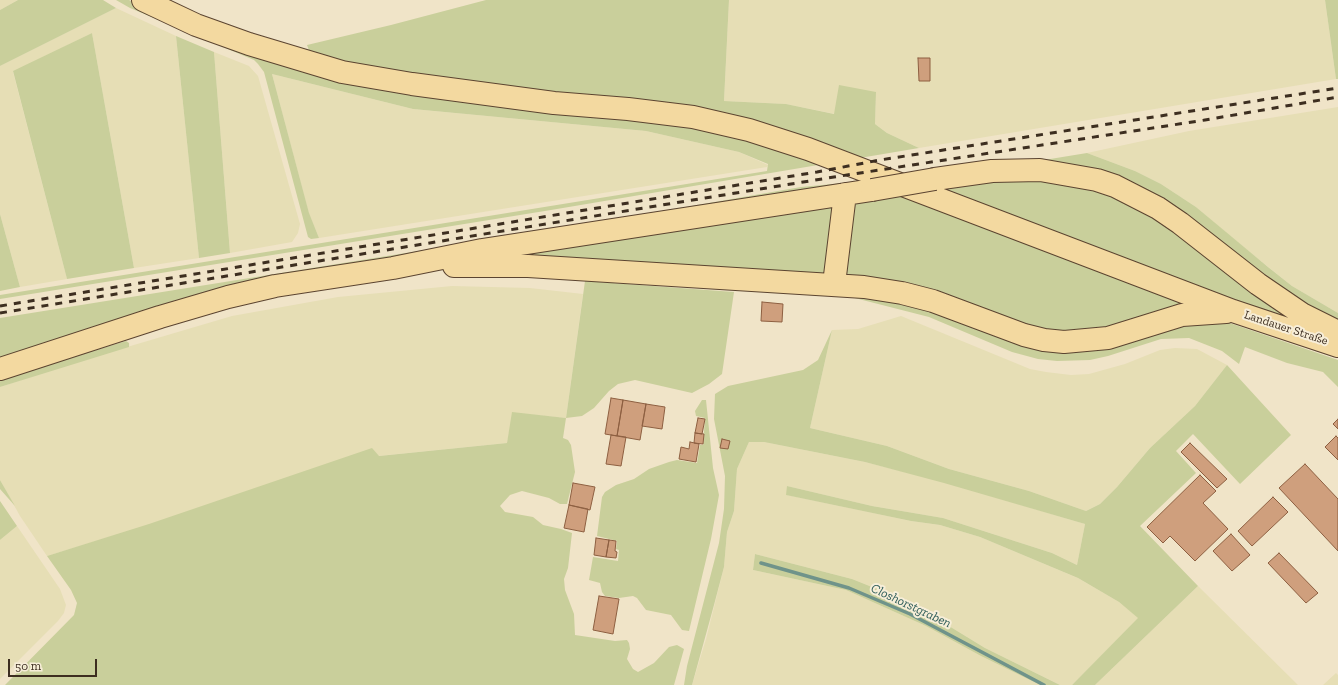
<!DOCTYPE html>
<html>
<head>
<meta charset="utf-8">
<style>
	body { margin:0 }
	#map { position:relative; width:1338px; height:685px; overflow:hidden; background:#f0e4c8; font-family:"Zilla Slab",serif }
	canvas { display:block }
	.scale { position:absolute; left:8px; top:659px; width:89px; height:18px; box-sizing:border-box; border:2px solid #3d2e20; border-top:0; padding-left:5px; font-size:12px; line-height:14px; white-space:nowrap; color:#3d2e20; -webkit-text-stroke:3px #f7eed8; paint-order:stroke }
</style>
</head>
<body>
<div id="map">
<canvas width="1338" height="685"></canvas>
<div class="scale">50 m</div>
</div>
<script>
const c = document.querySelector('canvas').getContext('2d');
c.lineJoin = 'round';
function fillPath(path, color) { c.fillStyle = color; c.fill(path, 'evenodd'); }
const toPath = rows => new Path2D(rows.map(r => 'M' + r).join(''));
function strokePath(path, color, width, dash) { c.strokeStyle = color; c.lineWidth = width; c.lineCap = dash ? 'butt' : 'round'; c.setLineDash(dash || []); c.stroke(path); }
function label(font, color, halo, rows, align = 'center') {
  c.font = font + ' "Zilla Slab",serif'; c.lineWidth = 4; c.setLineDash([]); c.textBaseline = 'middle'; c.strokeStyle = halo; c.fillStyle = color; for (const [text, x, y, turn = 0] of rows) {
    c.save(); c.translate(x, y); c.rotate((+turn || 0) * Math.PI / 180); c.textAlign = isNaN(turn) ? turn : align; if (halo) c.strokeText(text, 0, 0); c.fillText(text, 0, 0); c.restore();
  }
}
const farmland = toPath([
	[0,0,18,0,0,10],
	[729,0,1325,0,1336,79,919,148,887,133,875,124,876,92,835,114,786,104,724,101],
	[116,8,176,36,199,258,134,268,92,33,13,72,67,279,20,287,0,214,0,66],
	[214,52,249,66,258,76,300,224,298,233,292,242,230,253],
	[272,74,413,109,646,131,739,152,768,165,767,167,319,238,309,214],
	[1338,107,1338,313,1292,286,1232,238,1196,207,1161,184,1135,171,1087,153,1189,131],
	[452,286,530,288,583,294,566,418,513,413,507,443,378,456,47,556,20,516,0,480,0,387,73,363,232,316,338,297],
	[901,316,1030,369,1046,372,1071,375,1089,374,1125,364,1160,350,1175,348,1197,349,1227,365,1195,406,1150,448,1117,487,1100,504,1086,511,1029,491,949,469,887,446,810,428,832,330,858,329],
	[749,442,764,442,865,462,944,482,1085,524,1077,565,1052,553,943,518,872,506,787,486,787,495,911,521,940,525,980,537,1078,578,1119,602,1139,618,1072,685,1060,685,985,648,931,615,892,595,852,579,755,554,753,570,846,590,926,626,981,656,1040,685,692,685,706,639,724,567,727,532,734,511,737,469],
	[17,526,60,589,66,605,64,613,58,621,0,679,0,540],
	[1198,586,1298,685,1095,685],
	[1336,673,1338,675,1338,685,1323,685]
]);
const green = toPath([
	[18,0,103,0,116,8,0,66,0,10],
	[116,0,129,0,168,21,202,35,299,67,350,80,408,90,648,116,694,125,709,113,634,100,421,78,343,64,310,53,307,45,391,25,486,0,729,0,724,101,786,104,834,114,839,85,876,92,875,124,887,133,919,148,551,210,0,299,0,295,767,171,768,164,739,152,646,131,413,109,272,74,309,213,319,238,311,239,308,237,264,72,258,64,254,60,130,8],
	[1325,0,1338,0,1338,79,1336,79],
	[92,33,134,268,67,279,13,71],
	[176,36,214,52,230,253,199,258],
	[1087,153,1135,171,1161,184,1196,207,1268,267,1292,286,1338,313,1338,323,1270,282,1187,217,1146,190,1110,176,1044,160],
	[1034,175,1127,196,1322,333,949,194,945,187],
	[864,181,364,263,0,360,0,318,599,222,801,187],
	[909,194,1188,305,1110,329,1054,336,842,275,852,205,857,200],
	[837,206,825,277,483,258],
	[0,214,20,287,0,291],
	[585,281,734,292,722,374,709,384,692,393,635,380,618,384,609,391,594,408,582,416,566,418,563,438,568,440,571,445,575,472,567,504,560,504,549,498,522,491,510,495,500,506,505,512,533,517,543,525,561,529,572,533,568,568,564,579,565,590,574,614,575,635,615,641,627,640,629,643,630,649,627,659,633,669,638,672,654,663,669,647,677,645,684,649,674,685,5,685,74,615,77,603,71,590,47,556,149,524,372,448,379,456,507,443,512,412,566,418],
	[843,295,897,296,1014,337,1155,327,1218,319,1338,360,1338,387,1323,372,1287,363,1245,347,1239,364,1222,351,1189,338,1161,339,1108,356,1090,360,1057,361,1038,359,1012,352,929,317],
	[832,330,810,428,887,446,949,469,1029,491,1086,511,1100,504,1117,487,1150,448,1195,406,1227,365,1291,435,1240,484,1193,434,1176,451,1196,473,1140,526,1198,586,1095,685,1072,685,1138,618,1119,602,1078,578,980,537,940,525,911,521,786,495,787,486,872,506,943,518,1052,553,1077,565,1085,524,944,483,865,462,764,442,749,442,737,469,734,511,727,532,724,567,714,605,692,685,684,685,687,666,719,543,724,509,725,476,714,419,715,394,728,386,803,370,818,360],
	[126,341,129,343,129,347,0,387,0,379],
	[702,400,706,400,713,468,719,495,711,539,689,631,682,630,671,615,646,610,637,598,633,596,619,598,605,596,602,592,600,583,589,580,593,557,618,561,619,550,616,549,617,541,597,536,602,497,605,492,616,485,634,479,649,469,669,462,677,460,697,463,700,445,703,445,705,418,696,416,695,411],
	[0,480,15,506,0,489],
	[0,501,17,526,0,540],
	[755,554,852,579,892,595,931,615,985,648,1060,685,1040,685,981,656,926,626,846,590,753,570]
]);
const stream = toPath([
	[761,563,849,588,910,614,1044,685]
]);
const building = toPath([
	[918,58,930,58,930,81,919,81,918,58],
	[762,302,783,304,782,322,761,321,762,302],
	[611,398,623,400,617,436,605,434,611,398],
	[623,400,646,404,640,440,617,436,623,400],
	[646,404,665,407,662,429,642,426,646,404],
	[698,418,705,419,702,434,695,433,698,418],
	[1338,419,1338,429,1333,424,1338,419],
	[695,433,704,434,703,444,694,443,695,433],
	[611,435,626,437,621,466,606,464,611,435],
	[1336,436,1338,438,1338,460,1325,447,1336,436],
	[722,439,730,441,728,449,720,448,722,439],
	[690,442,699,444,696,462,679,459,681,447,689,449,690,442],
	[1190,443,1227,479,1217,488,1181,452,1190,443],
	[1305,464,1338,499,1338,551,1279,488,1305,464],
	[1200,475,1216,491,1203,503,1228,529,1195,561,1170,536,1163,543,1147,527,1200,475],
	[573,483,595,487,590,510,569,505,573,483],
	[1273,497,1288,512,1252,546,1238,531,1273,497],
	[569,505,588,509,584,532,564,528,569,505],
	[1231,534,1250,555,1232,571,1213,551,1231,534],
	[596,538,609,540,606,557,594,555,596,538],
	[609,540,616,541,615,551,617,552,616,558,606,557,609,540],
	[1279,553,1318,593,1306,603,1268,563,1279,553],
	[599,596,619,599,613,634,593,630,599,596]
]);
const major = toPath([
	[143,0,196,25,249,44,342,72,412,84,554,103,628,109,693,117,749,130,808,149,1233,311,1338,346],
	[935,179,992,171,1040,170,1097,180,1115,186,1158,208,1180,223,1258,284,1302,314,1338,332],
	[454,266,528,266,864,287,902,293,933,301,1024,335,1044,340,1064,342,1108,338,1182,315,1226,312],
	[834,284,845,194],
	[0,369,160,317,228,297,275,286,393,268,482,250,872,190]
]);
const rail = toPath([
	[0,306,817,172,880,160,1338,88],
	[0,313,834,177,1205,120,1338,97]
]);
const majorBridge = toPath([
	[872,190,935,179]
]);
const streetNames = [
	["Landauer Straße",1286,328,18]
];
const waterNames = [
	["Closhorstgraben",911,606,25]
];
fillPath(farmland, '#e6deb5');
fillPath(green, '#c9cf9b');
strokePath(stream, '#6f938a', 3.5);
fillPath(building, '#cf9f7d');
strokePath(building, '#8d5f41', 1);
strokePath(major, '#5b4430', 24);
strokePath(major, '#f3d9a0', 22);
strokePath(rail, '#3d2e20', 3, [7, 7]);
strokePath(majorBridge, '#5b4430', 24, []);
strokePath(majorBridge, '#f3d9a0', 22);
label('12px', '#3d2e20', '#f7eed8', streetNames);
label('italic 13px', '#2f5d5a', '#f7eed8', waterNames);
</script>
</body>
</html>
